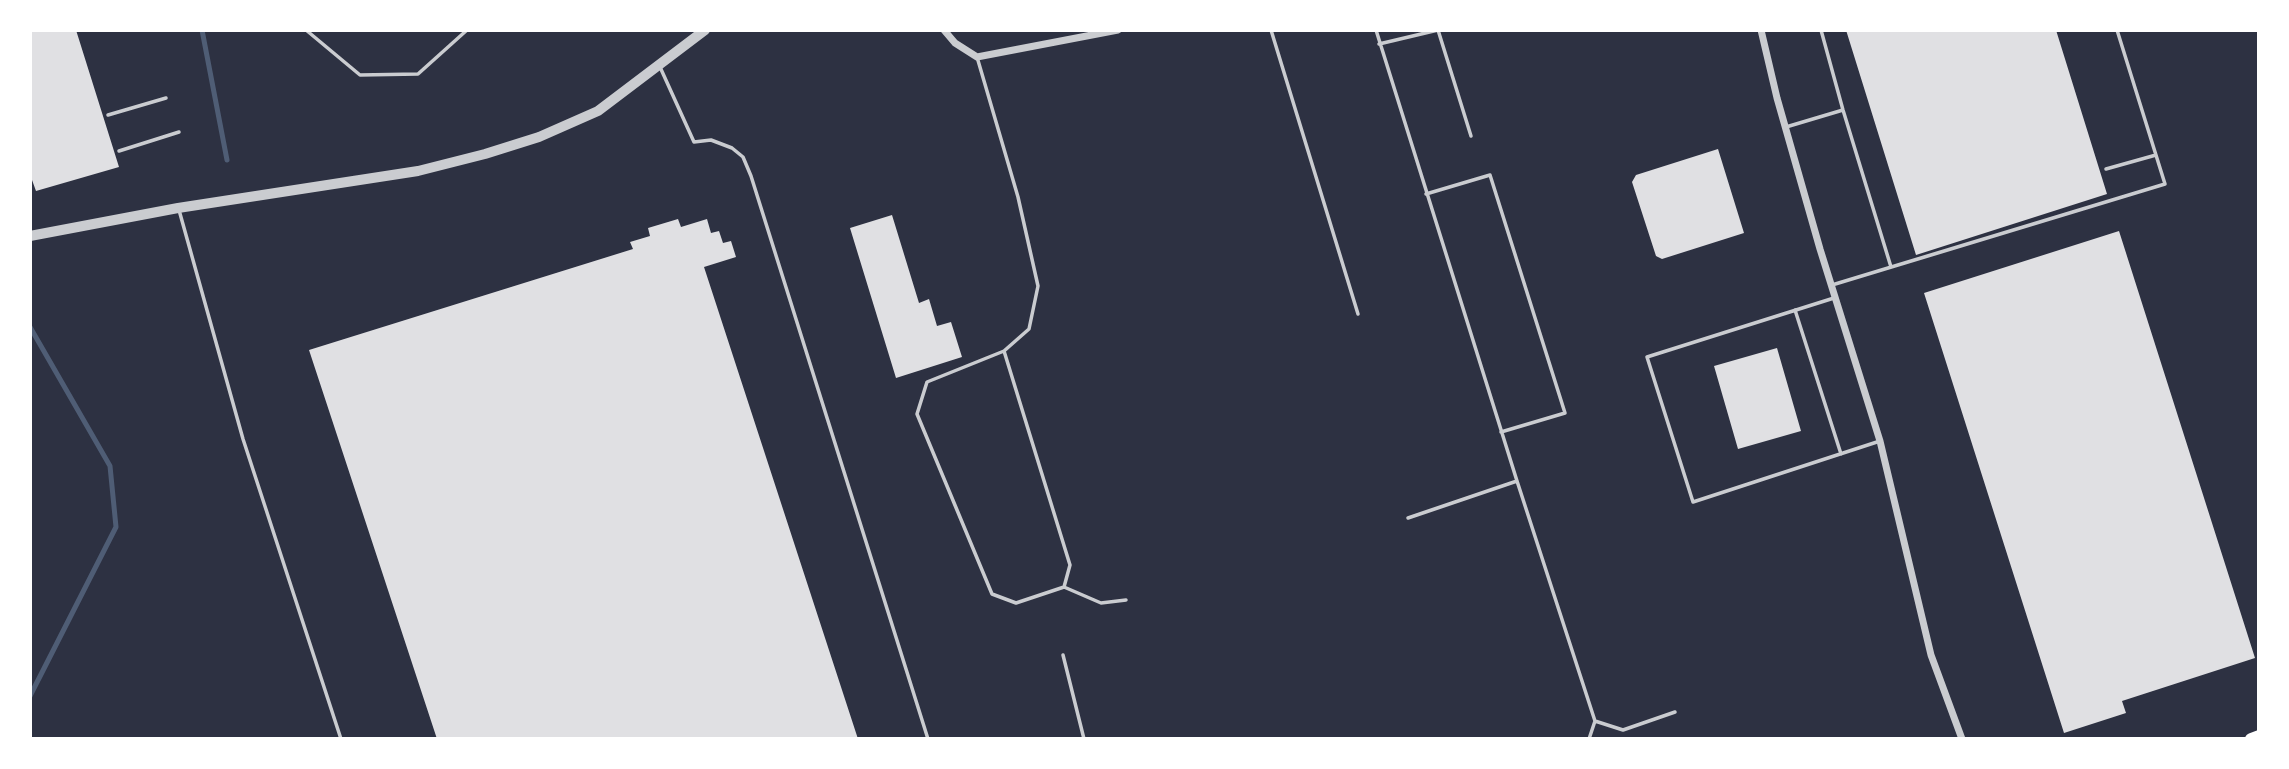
<!DOCTYPE html>
<html>
<head>
<meta charset="utf-8">
<style>
	body { margin:0 }
	#map { position:relative; width:2289px; height:769px; overflow:hidden; background:#2d3142; font-family:Helvetica,sans-serif }
	canvas { display:block }
	.frame { position:absolute; inset:0; border:32px solid #fff; pointer-events:none }
</style>
</head>
<body>
<div id="map">
<canvas width="2289" height="769"></canvas>
<div class="frame"></div>
</div>
<script>
const c = document.querySelector('canvas').getContext('2d');
c.lineJoin = 'round';
const toPath = rows => new Path2D(rows.map(r => 'M' + r).join(''));
function strokePath(path, color, width, dash) { c.strokeStyle = color; c.lineWidth = width; c.lineCap = dash ? 'butt' : 'round'; c.setLineDash(dash || []); c.stroke(path); }
function fillPath(path, color) { c.fillStyle = color; c.fill(path, 'evenodd'); }
const stream = toPath([
	[202,30,227,160],
	[30,327,110,466,116,527,30,696]
]);
const building = toPath([
	[30,30,76,30,119,167,36,191,32,180,30,181],
	[1846,30,2056,30,2107,194,1916,255],
	[1718,149,1744,233,1662,259,1656,256,1632,182,1636,175],
	[892,215,919,303,929,299,937,326,951,322,962,357,896,378,850,228],
	[678,219,681,227,707,219,711,233,719,231,723,243,731,241,736,257,704,267,858,739,437,739,309,350,633,249,630,242,650,236,648,228],
	[2119,231,2255,658,2122,701,2126,713,2064,733,1924,293],
	[1777,348,1801,431,1738,449,1714,366]
]);
const service = toPath([
	[306,30,360,75,418,74,467,30],
	[1271,30,1358,314],
	[1376,30,1517,481,1595,721,1589,739],
	[1821,30,1843,110,1891,267],
	[1379,44,1438,30,1471,136],
	[977,57,1018,197,1038,286,1029,329,1004,351,927,382,917,414,992,594,1016,603,1064,587,1070,565,1004,351],
	[660,67,694,142,711,140,732,148,743,157,751,176,928,739],
	[108,115,166,98],
	[1786,127,1843,110],
	[119,151,179,132],
	[2106,169,2156,155],
	[1426,194,1490,175,1565,413,1501,432],
	[179,210,243,439,341,739],
	[1832,285,2165,184,2117,30],
	[1834,298,1647,357,1693,502,1880,441],
	[1795,310,1841,454],
	[1408,518,1517,481],
	[1064,587,1101,603,1126,600],
	[1063,655,1084,739],
	[1595,721,1623,730,1675,712]
]);
const minor = toPath([
	[944,30,955,43,977,57,1118,30],
	[1761,30,1777,98,1820,249,1880,441,1931,655,1962,739]
]);
const tertiary = toPath([
	[30,236,178,208,418,171,485,154,539,137,598,111,705,30]
]);
const primary = toPath([
	[2251,739,2259,736]
]);
strokePath(stream, '#4f5d75', 5);
fillPath(building, '#e0e0e3');
strokePath(service, '#caccd0', 3.5);
strokePath(minor, '#caccd0', 7);
strokePath(tertiary, '#caccd0', 10);
strokePath(primary, '#fff', 12);
</script>
</body>
</html>
